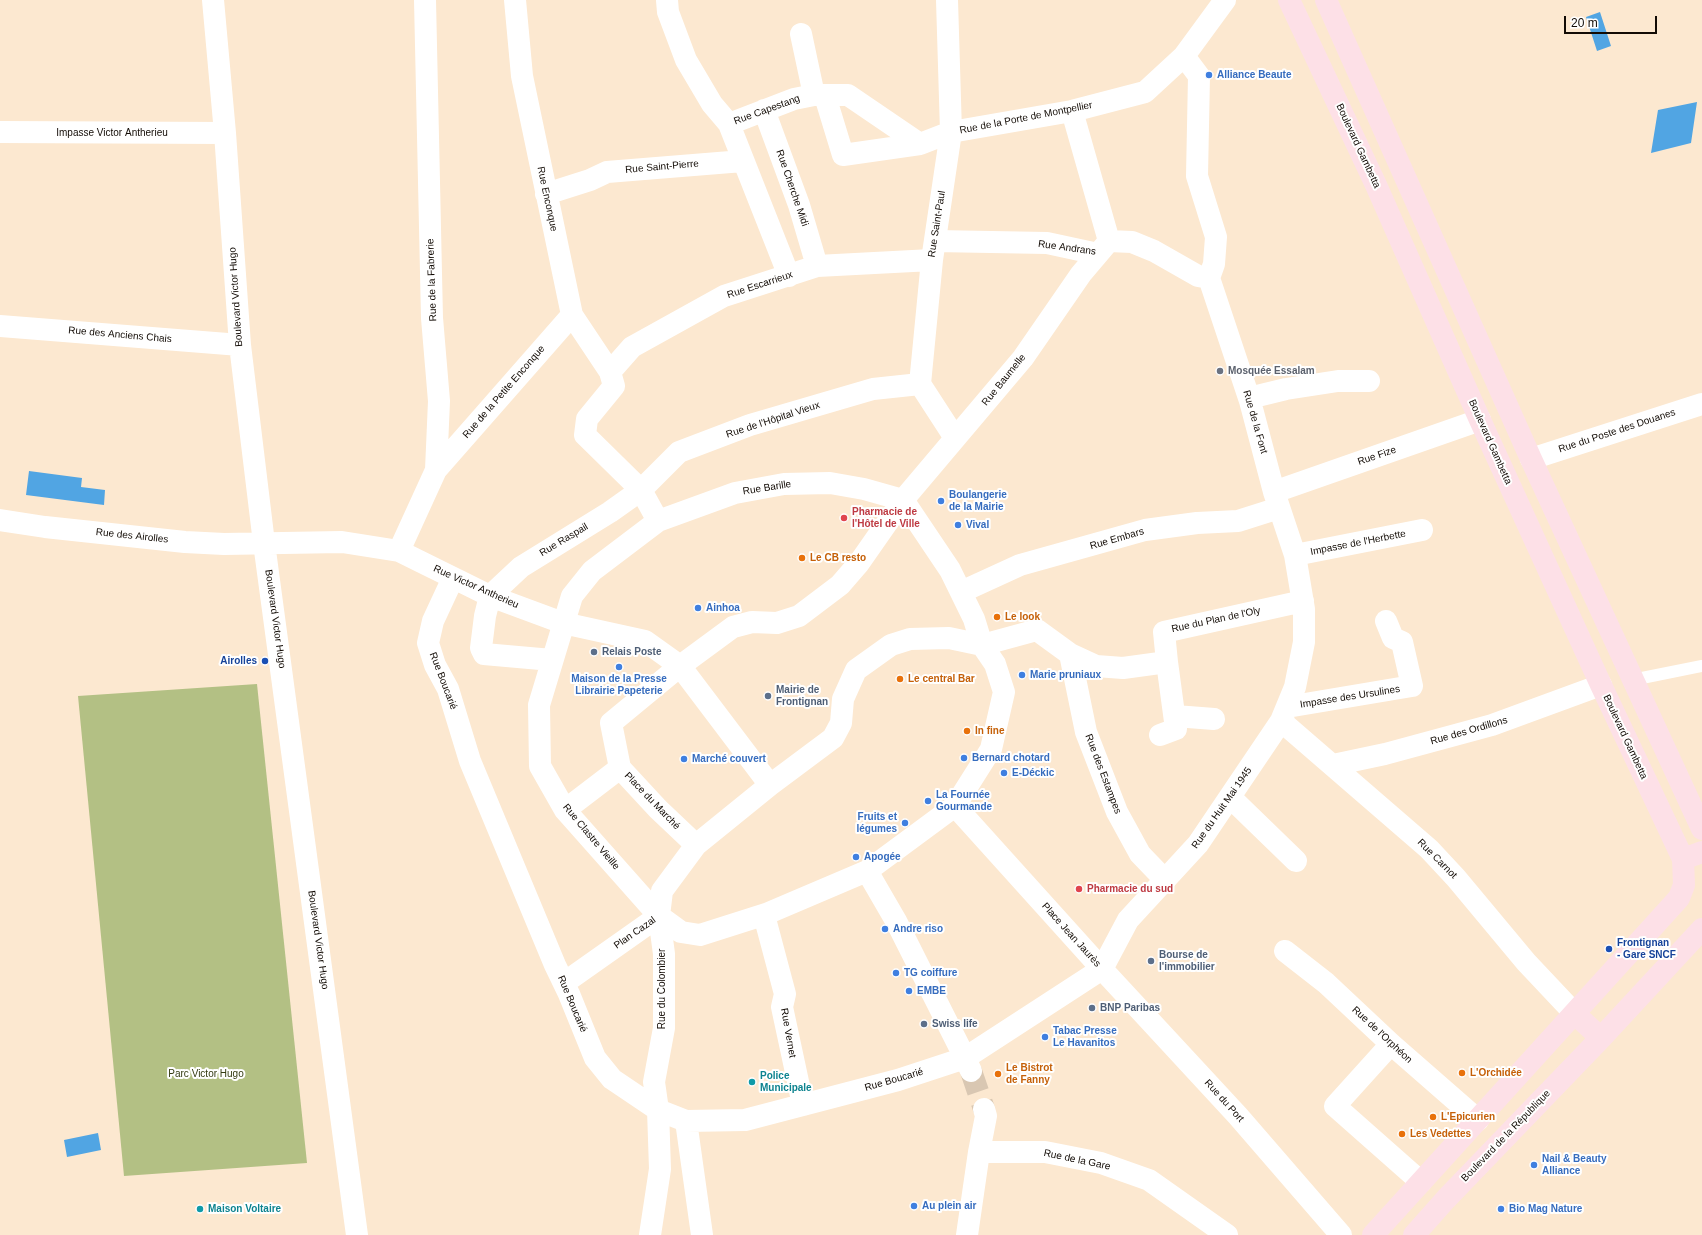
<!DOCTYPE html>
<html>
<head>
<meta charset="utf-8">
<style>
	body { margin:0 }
	#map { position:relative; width:1702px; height:1235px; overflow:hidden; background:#fce8d0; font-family:Arial,sans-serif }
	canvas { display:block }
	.scale { position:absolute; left:1564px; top:16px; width:93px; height:18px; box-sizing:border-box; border:2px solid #120b05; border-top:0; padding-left:5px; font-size:12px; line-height:14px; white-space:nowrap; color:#120b05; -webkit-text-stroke:3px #fff; paint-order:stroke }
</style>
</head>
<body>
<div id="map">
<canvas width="1702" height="1235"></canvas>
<div class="scale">20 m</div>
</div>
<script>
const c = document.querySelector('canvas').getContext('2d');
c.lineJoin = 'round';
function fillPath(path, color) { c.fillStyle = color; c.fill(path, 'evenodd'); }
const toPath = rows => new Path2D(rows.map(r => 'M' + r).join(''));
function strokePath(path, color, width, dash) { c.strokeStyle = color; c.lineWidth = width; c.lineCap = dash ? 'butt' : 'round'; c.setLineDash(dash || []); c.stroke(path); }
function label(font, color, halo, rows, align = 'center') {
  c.font = font + ' Arial,sans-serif'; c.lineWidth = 4; c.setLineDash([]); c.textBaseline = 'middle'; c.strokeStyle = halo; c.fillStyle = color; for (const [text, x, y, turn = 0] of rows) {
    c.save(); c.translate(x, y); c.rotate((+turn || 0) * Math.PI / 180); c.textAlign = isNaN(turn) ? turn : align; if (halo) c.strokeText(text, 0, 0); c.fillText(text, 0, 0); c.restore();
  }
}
const green = toPath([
	[257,684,307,1163,124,1176,78,696]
]);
const water = toPath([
	[1600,12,1611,46,1597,51,1586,17],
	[1697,102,1691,143,1651,153,1658,110],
	[29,471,82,478,81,487,105,490,104,505,26,495],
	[98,1133,101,1150,67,1157,64,1140]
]);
const streetTunnel = toPath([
	[971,1071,984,1109]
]);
const lane = toPath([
	[1632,680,1702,666]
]);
const street = toPath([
	[213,0,225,133,240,345,264,543,357,1235],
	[515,0,522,76,572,315,610,372,614,386,587,419,585,435,641,490,658,521],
	[667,0,668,12,686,60,712,104,729,124,794,99,814,95,848,95,920,144,951,132,1072,111,1145,92,1184,56,1225,0],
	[947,0,951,132,932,260,920,384,955,438],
	[801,34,814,95],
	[1184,56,1199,76,1197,176,1216,237,1214,264,1209,278,1250,401,1274,492,1295,555,1304,609,1304,642,1295,687,1281,721,1198,844,1128,920,1102,969,965,1058,896,921,867,871,955,806,1102,969,1238,1116,1341,1235],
	[825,96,843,155,920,144],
	[764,110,799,205,817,266],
	[1072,111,1109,241],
	[729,124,789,276],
	[0,132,225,133],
	[546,194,590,180,607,172,743,161],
	[935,241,1047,243,1098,254],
	[1109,241,1132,242,1154,251,1198,276,1209,278],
	[0,326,240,345],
	[610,372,632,347,724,296,817,266,932,260],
	[1249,398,1286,389,1338,381,1369,381],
	[1531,459,1702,404],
	[436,470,572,315],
	[1274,492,1480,420],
	[0,520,45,527,185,542,224,544,342,542,399,551,490,596,563,623,645,641,680,666,611,723,620,768,658,809,696,845],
	[399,551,436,470,439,401,432,318,425,0],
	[1295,555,1422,530],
	[453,578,433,621,428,643,435,665,448,689,470,761,555,965,569,994,595,1058,612,1079,658,1110,686,1121,745,1120,898,1080,965,1058,971,1071],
	[961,592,1020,565,1145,530,1197,523,1238,521,1279,508],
	[1070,654,1086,732,1117,812,1140,854,1165,880],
	[552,660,484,654,481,648,485,616,490,596,521,567,610,512,641,490,679,452,750,425,873,389,920,384],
	[1287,707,1412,686,1402,642,1393,638,1386,621],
	[1175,716,1214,719],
	[1281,721,1429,849,1456,878,1526,962,1575,1014],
	[1160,735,1176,729,1167,662],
	[1333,765,1385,754,1492,725,1601,685],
	[1230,797,1296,861],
	[955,806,991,749,1004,692,995,664,982,645,1037,630,1070,654,1096,666,1123,668,1167,662,1164,632,1303,601],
	[565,810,620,768],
	[867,871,766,914,700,935,681,932,659,916,565,810,540,766,539,705,572,596,592,571,658,521,735,493,784,484,830,483,864,489,903,500,1023,358,1081,274,1109,241],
	[764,915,785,994,782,1007,803,1105],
	[1285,951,1326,983,1391,1044,1478,1120],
	[564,983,659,916],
	[1391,1044,1335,1106,1421,1182],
	[686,1121,702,1235],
	[979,1152,1045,1152,1101,1163,1149,1180,1227,1235],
	[650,1235,660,1169,658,1110,654,1082,664,1028,664,954,659,916,662,891,696,845,770,785,833,738,841,723,843,699,856,670,891,645,910,639,949,638,982,645,974,619,950,570,903,500,859,563,840,585,799,616,777,623,752,622,733,627,680,666,770,785],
	[967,1235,979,1152,986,1116,984,1109]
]);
const secondary = toPath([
	[1289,0,1376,185,1480,420,1601,685,1683,859,1684,885,1679,898,1373,1235],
	[1326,0,1531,459,1702,829],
	[1683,859,1702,852],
	[1575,1014,1601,1038],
	[1414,1235,1446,1199,1601,1038,1702,929]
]);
const markers = [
	[1209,75,4,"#3f7fe0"],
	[1220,371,4,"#6b7280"],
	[941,501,4,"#3f7fe0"],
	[844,518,4,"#e0444e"],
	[958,525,4,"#3f7fe0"],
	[802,558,4,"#e8710a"],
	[698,608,4,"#3f7fe0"],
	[997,617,4,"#e8710a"],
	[594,652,4,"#5c6f8a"],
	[265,661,4,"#1a4fb4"],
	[619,667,4,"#3f7fe0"],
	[1022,675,4,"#3f7fe0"],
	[900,679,4,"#e8710a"],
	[768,696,4,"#5c6f8a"],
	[967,731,4,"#e8710a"],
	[964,758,4,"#3f7fe0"],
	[684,759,4,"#3f7fe0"],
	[1004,773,4,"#3f7fe0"],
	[928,801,4,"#3f7fe0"],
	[905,823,4,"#3f7fe0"],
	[856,857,4,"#3f7fe0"],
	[1079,889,4,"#e0444e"],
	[885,929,4,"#3f7fe0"],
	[1609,949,4,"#1a4fb4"],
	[1151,961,4,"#5c6f8a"],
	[896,973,4,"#3f7fe0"],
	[909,991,4,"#3f7fe0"],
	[1092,1008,4,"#5c6f8a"],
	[924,1024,4,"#5c6f8a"],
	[1045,1037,4,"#3f7fe0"],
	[1462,1073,4,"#e8710a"],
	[998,1074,4,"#e8710a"],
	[752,1082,4,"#0f9aa8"],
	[1433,1117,4,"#e8710a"],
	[1402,1134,4,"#e8710a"],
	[1534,1165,4,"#3f7fe0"],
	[914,1206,4,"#3f7fe0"],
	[200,1209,4,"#0f9aa8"],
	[1501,1209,4,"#3f7fe0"]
];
const shopNames = [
	["Alliance Beaute",1217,75],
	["Boulangerie",949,495],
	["de la Mairie",949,507],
	["Vival",966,525],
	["Ainhoa",706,608],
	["Marie pruniaux",1030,675],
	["Maison de la Presse",619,679,"center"],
	["Librairie Papeterie",619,691,"center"],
	["Bernard chotard",972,758],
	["Marché couvert",692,759],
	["E-Déckic",1012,773],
	["La Fournée",936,795],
	["Gourmande",936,807],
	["Fruits et",897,817,"right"],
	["légumes",897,829,"right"],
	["Apogée",864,857],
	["Andre riso",893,929],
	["TG coiffure",904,973],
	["EMBE",917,991],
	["Tabac Presse",1053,1031],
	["Le Havanitos",1053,1043],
	["Nail & Beauty",1542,1159],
	["Alliance",1542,1171],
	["Au plein air",922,1206],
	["Bio Mag Nature",1509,1209]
];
const streetNames = [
	["Rue Capestang",767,110,-20],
	["Rue de la Porte de Montpellier",1026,118,-11],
	["Impasse Victor Antherieu",112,133],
	["Boulevard Gambetta",1358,146,65],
	["Rue Saint-Pierre",662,167,-5],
	["Rue Cherche Midi",792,188,71],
	["Rue Enconque",547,199,78],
	["Rue Saint-Paul",937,224,-81],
	["Rue Andrans",1067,248,8],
	["Rue de la Fabrerie",432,280,-92],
	["Rue Escarrieux",760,285,-18],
	["Boulevard Victor Hugo",236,297,-94],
	["Rue des Anciens Chais",120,335,5],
	["Rue Baumelle",1004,380,-51],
	["Rue de la Petite Enconque",504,392,-49],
	["Rue de l'Hôpital Vieux",773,420,-18],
	["Rue de la Font",1255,422,74],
	["Rue du Poste des Douanes",1617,431,-18],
	["Boulevard Gambetta",1490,442,66],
	["Rue Fize",1377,456,-19],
	["Rue Barille",767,488,-9],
	["Rue des Airolles",132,536,6],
	["Rue Embars",1117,539,-16],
	["Rue Raspail",564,540,-31],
	["Impasse de l'Herbette",1358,543,-11],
	["Rue Victor Antherieu",476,587,24],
	["Boulevard Victor Hugo",275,619,82],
	["Rue du Plan de l'Oly",1216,620,-12],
	["Rue Boucarié",443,681,69],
	["Impasse des Ursulines",1350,697,-9],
	["Rue des Ordillons",1469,731,-16],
	["Boulevard Gambetta",1625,737,65],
	["Rue des Estampes",1103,774,69],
	["Place du Marché",652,801,46],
	["Rue du Huit Mai 1945",1222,808,-55],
	["Rue Clastre Vieille",591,837,50],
	["Rue Carnot",1437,859,45],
	["Plan Cazal",635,933,-35],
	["Place Jean Jaurès",1071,935,48],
	["Boulevard Victor Hugo",318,940,82],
	["Rue du Colombier",662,989,-90],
	["Rue Boucarié",572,1004,67],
	["Rue Vernet",788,1033,80],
	["Rue de l'Orphéon",1382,1035,43],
	["Rue Boucarié",894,1080,-16],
	["Rue du Port",1224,1101,48],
	["Boulevard de la République",1506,1136,-46],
	["Rue de la Gare",1077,1160,12]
];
const worshipNames = [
	["Mosquée Essalam",1228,371]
];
const healthNames = [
	["Pharmacie de",852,512],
	["l'Hôtel de Ville",852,524],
	["Pharmacie du sud",1087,889]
];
const foodNames = [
	["Le CB resto",810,558],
	["Le look",1005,617],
	["Le central Bar",908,679],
	["In fine",975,731],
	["Le Bistrot",1006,1068],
	["de Fanny",1006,1080],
	["L'Orchidée",1470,1073],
	["L'Epicurien",1441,1117],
	["Les Vedettes",1410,1134]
];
const serviceNames = [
	["Relais Poste",602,652],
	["Mairie de",776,690],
	["Frontignan",776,702],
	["Bourse de",1159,955],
	["l'immobilier",1159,967],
	["BNP Paribas",1100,1008],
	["Swiss life",932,1024]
];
const transitNames = [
	["Airolles",257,661],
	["Frontignan",1617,943,"left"],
	["- Gare SNCF",1617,955,"left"]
];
const parkNames = [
	["Parc Victor Hugo",206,1074]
];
const cultureNames = [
	["Police",760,1076],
	["Municipale",760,1088],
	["Maison Voltaire",208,1209]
];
fillPath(green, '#b3c084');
fillPath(water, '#51a5e3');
strokePath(streetTunnel, '#d9c7b2', 22, [22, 11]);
strokePath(lane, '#fff', 12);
strokePath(street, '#fff', 22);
strokePath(secondary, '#fde0e7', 22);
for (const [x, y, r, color] of markers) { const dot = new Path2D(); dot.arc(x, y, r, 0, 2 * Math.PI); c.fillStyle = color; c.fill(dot); strokePath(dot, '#fff', 1.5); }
label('bold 10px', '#366cbe', '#fff', shopNames, 'left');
label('10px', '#120b05', '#fff', streetNames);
label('bold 10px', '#5b616d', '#fff', worshipNames, 'left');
label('bold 10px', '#be3a42', '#fff', healthNames, 'left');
label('bold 10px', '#c56008', '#fff', foodNames, 'left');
label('bold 10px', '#4e5e75', '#fff', serviceNames, 'left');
label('bold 10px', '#164399', '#fff', transitNames, 'right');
label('10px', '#343b12', '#fff', parkNames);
label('bold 10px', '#0d838f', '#fff', cultureNames, 'left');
</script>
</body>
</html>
